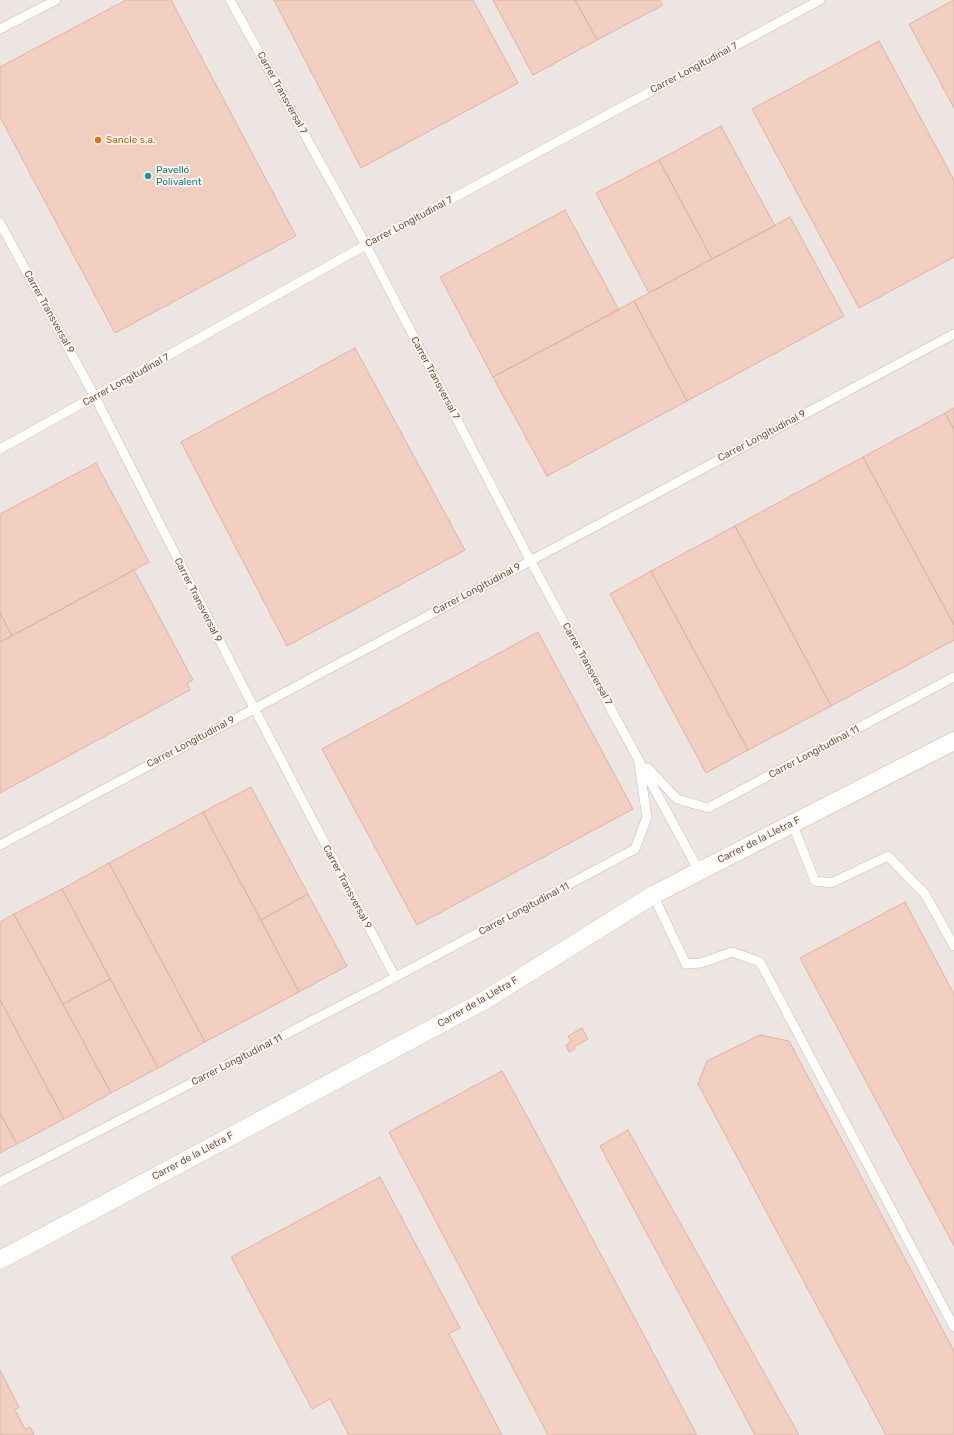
<!DOCTYPE html>
<html>
<head>
<meta charset="utf-8">
<style>
	body { margin:0 }
	canvas { display:block; background:#fcf2e8 }
</style>
</head>
<body>
<canvas width="954" height="1435"></canvas>
<script>
const c = document.querySelector('canvas').getContext('2d');
c.lineJoin = 'round';
function fillPath(path, color) { c.fillStyle = color; c.fill(path, 'evenodd'); }
const toPath = rows => new Path2D(rows.map(r => 'M' + r).join(''));
function strokePath(path, color, width, dash) { c.strokeStyle = color; c.lineWidth = width; c.lineCap = dash ? 'butt' : 'round'; c.setLineDash(dash || []); c.stroke(path); }
function label(font, color, halo, rows, align = 'center') {
  c.font = font + ' Rubik,sans-serif'; c.lineWidth = 3.5; c.setLineDash([]); c.textBaseline = 'middle'; c.strokeStyle = halo; c.fillStyle = color; for (const [text, x, y, turn = 0] of rows) {
    c.save(); c.translate(x, y); c.rotate((+turn || 0) * Math.PI / 180); c.textAlign = isNaN(turn) ? turn : align; if (halo) c.strokeText(text, 0, 0); c.fillText(text, 0, 0); c.restore();
  }
}
const industrial = toPath([
	[0,0,954,0,954,1435,0,1435]
]);
const building = toPath([
	[126,0,171,0,296,236,115,333,0,117,0,67,126,0],
	[274,0,473,0,518,83,361,168,274,0],
	[493,0,575,0,597,40,533,75,493,0],
	[575,0,660,0,663,5,597,40,575,0],
	[954,0,954,108,909,24,954,0],
	[879,41,954,180,954,257,859,308,752,109,879,41],
	[721,126,775,226,712,259,659,160,721,126],
	[659,160,712,259,649,293,596,193,659,160],
	[565,210,619,310,493,377,440,277,565,210],
	[790,217,844,316,687,401,634,301,790,217],
	[634,301,687,401,547,476,493,377,634,301],
	[355,348,465,550,287,646,181,442,355,348],
	[954,408,954,429,945,413,954,408],
	[945,413,954,429,954,625,863,457,945,413],
	[863,457,954,625,954,640,831,706,735,526,863,457],
	[96,463,149,562,12,636,0,613,0,514,96,463],
	[735,526,831,706,748,750,651,571,735,526],
	[134,570,193,680,187,683,190,690,0,793,0,642,134,570],
	[651,571,748,750,706,773,610,594,651,571],
	[0,613,12,636,0,642,0,613],
	[538,632,633,809,417,925,322,749,538,632],
	[251,787,308,894,261,920,203,812,251,787],
	[203,812,299,992,205,1042,109,863,203,812],
	[109,863,205,1042,158,1068,62,889,109,863],
	[62,889,110,979,63,1004,14,914,62,889],
	[308,894,347,966,299,992,261,920,308,894],
	[905,902,954,994,954,1246,800,958,905,902],
	[14,914,111,1093,64,1119,0,1000,0,922,14,914],
	[110,979,158,1068,111,1093,63,1004,110,979],
	[0,1000,64,1119,17,1144,0,1113,0,1000],
	[582,1028,588,1039,574,1047,575,1049,569,1052,566,1045,571,1041,568,1036,582,1028],
	[760,1035,789,1041,954,1351,954,1435,886,1435,698,1084,707,1061,760,1035],
	[502,1071,528,1118,697,1435,548,1435,389,1132,502,1071],
	[0,1113,17,1144,0,1153,0,1113],
	[628,1130,799,1435,755,1435,600,1146,628,1130],
	[380,1177,460,1328,449,1334,502,1435,349,1435,330,1399,312,1409,231,1257,380,1177],
	[0,1370,19,1407,15,1410,25,1429,30,1427,34,1435,0,1435,0,1370]
]);
const lane = toPath([
	[230,0,366,245,530,560,699,871],
	[0,29,56,0],
	[0,223,95,397,254,708,395,977],
	[0,449,366,245,820,0],
	[648,768,677,799,708,808,954,677],
	[792,823,815,881,831,883,888,856,925,894,954,946],
	[0,845,954,334],
	[653,895,686,964,701,963,732,952,760,962,954,1327],
	[0,1182,375,988,635,849,647,817,639,764]
]);
const street = toPath([
	[0,1260,485,1000,653,895,954,741]
]);
const markers = [
	[98,140,4,"#e8710a"],
	[148,176,4,"#0f9aa8"]
];
const streetNames = [
	["Carrer Longitudinal 7",694,68,-28],
	["Carrer Transversal 7",282,93,61],
	["Carrer Longitudinal 7",409,222,-28],
	["Carrer Transversal 9",49,312,61],
	["Carrer Transversal 7",435,378,62],
	["Carrer Longitudinal 7",126,380,-29],
	["Carrer Longitudinal 9",762,436,-28],
	["Carrer Longitudinal 9",477,589,-28],
	["Carrer Transversal 9",198,600,63],
	["Carrer Transversal 7",587,664,61],
	["Carrer Longitudinal 9",191,742,-28],
	["Carrer Longitudinal 11",814,752,-28],
	["Carrer de la Lletra F",759,840,-27],
	["Carrer Transversal 9",347,887,62],
	["Carrer Longitudinal 11",524,909,-28],
	["Carrer de la Lletra F",478,1002,-30],
	["Carrer Longitudinal 11",237,1060,-27],
	["Carrer de la Lletra F",193,1156,-28]
];
const foodNames = [
	["Sancle s.a.",106,140]
];
const cultureNames = [
	["Pavelló",156,170],
	["Polivalent",156,182]
];
fillPath(industrial, '#ede5e1');
fillPath(building, '#f0cec0');
strokePath(building, '#e2b3a1', 1);
strokePath(lane, '#cfbbb1', 10);
strokePath(street, '#cfbbb1', 19);
strokePath(lane, '#fff', 9);
strokePath(street, '#fff', 18);
for (const [x, y, r, color] of markers) { const dot = new Path2D(); dot.arc(x, y, r, 0, 2 * Math.PI); c.fillStyle = color; c.fill(dot); strokePath(dot, '#fef6ee', 1.5); }
label('10px', '#75574d', '#fef6ee', streetNames);
label('10px', '#c56008', '#fef6ee', foodNames, 'left');
label('10px', '#0d838f', '#fef6ee', cultureNames, 'left');
</script>
</body>
</html>
